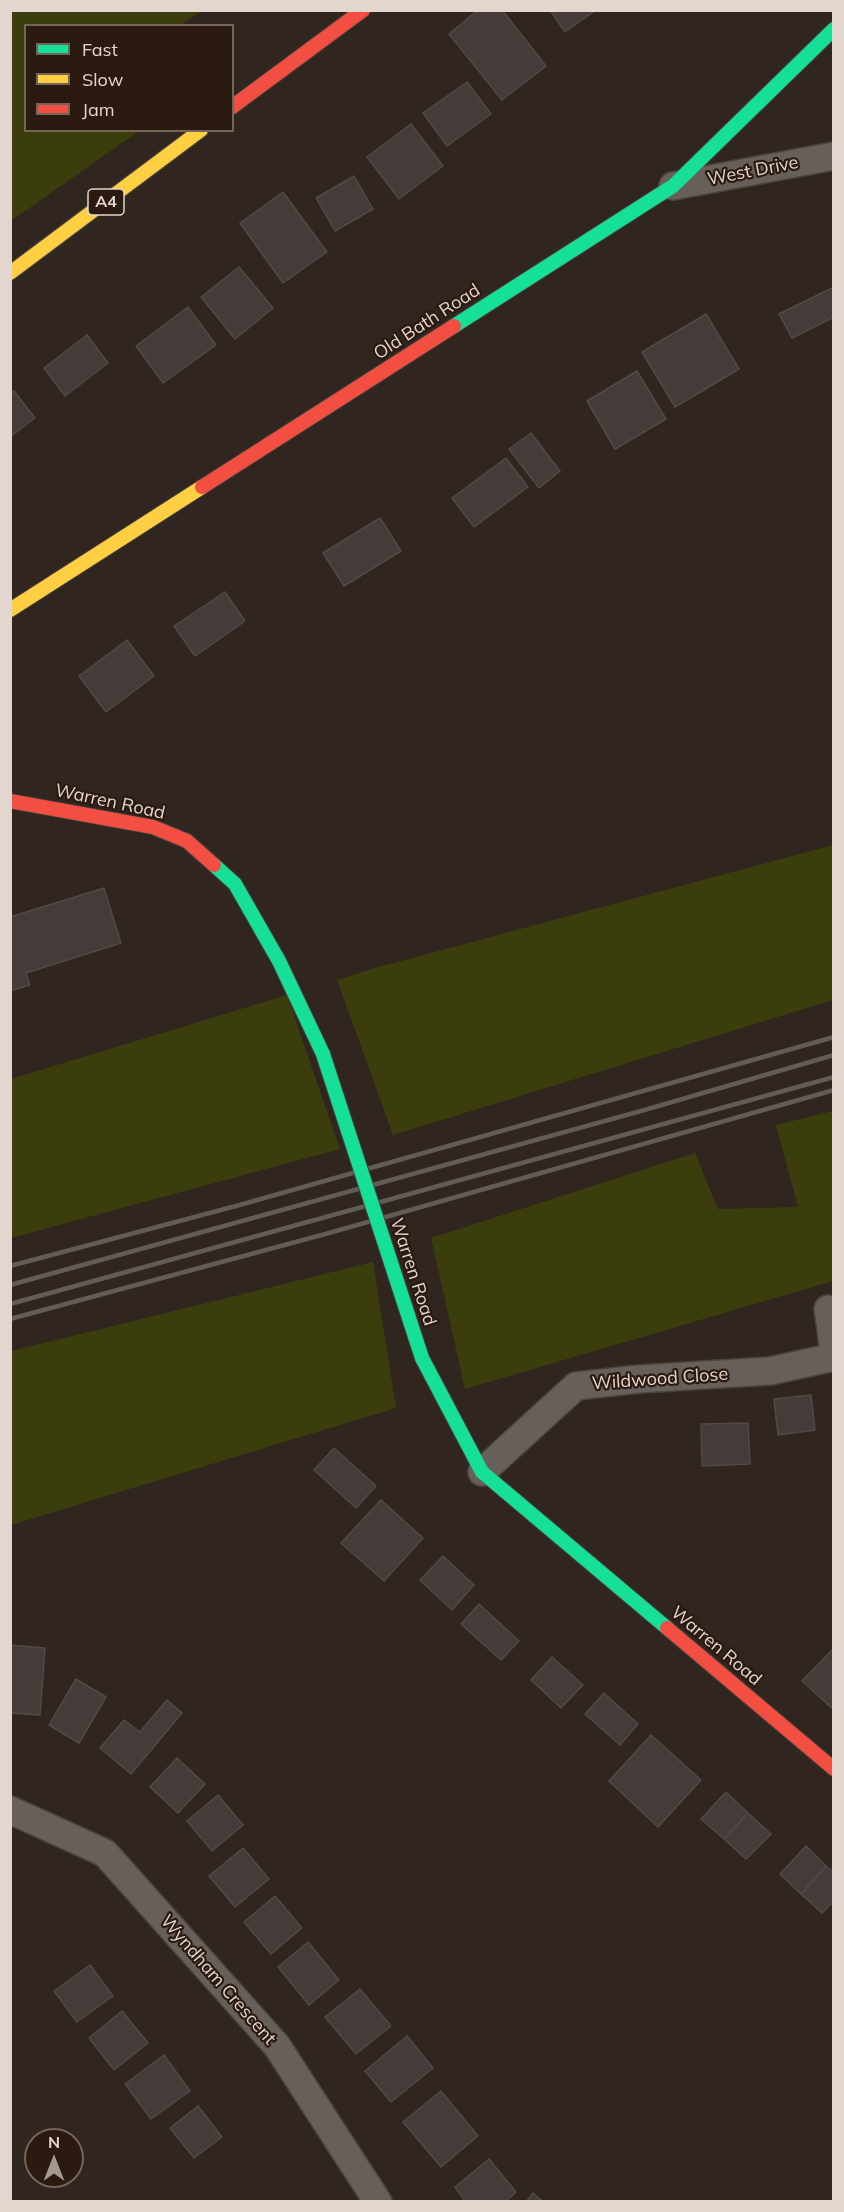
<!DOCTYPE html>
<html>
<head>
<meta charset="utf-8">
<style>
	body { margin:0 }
	#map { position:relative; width:844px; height:2212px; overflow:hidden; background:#30251f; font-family:Mulish,sans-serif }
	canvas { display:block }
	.frame { position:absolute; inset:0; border:12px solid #e2d6ce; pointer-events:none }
	.legend { position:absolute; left:24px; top:24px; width:210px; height:108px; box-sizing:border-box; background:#2b1a0f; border:2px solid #74655b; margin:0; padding:8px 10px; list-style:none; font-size:18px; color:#e2d6ce }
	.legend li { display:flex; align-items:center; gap:12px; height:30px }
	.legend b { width:30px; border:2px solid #74655b }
	.north { position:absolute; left:24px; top:2128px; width:60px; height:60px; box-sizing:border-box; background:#2b1a0f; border:2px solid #74655b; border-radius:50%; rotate:0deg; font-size:16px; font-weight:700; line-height:24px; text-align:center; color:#e2d6ce }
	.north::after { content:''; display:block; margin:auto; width:21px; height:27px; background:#a49891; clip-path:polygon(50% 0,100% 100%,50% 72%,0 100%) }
</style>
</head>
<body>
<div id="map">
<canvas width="844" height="2212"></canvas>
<div class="frame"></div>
<ul class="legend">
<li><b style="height:8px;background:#16e098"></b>Fast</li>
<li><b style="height:8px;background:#ffcf43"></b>Slow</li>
<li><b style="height:8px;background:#f24e42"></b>Jam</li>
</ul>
<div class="north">N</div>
</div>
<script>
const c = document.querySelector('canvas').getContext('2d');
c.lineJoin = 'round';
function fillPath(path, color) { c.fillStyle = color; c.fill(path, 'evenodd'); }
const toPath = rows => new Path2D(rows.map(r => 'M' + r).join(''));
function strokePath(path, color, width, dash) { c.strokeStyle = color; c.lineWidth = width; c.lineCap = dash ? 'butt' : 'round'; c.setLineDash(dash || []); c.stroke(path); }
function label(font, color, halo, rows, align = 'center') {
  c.font = font + ' Mulish,sans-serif'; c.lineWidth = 4.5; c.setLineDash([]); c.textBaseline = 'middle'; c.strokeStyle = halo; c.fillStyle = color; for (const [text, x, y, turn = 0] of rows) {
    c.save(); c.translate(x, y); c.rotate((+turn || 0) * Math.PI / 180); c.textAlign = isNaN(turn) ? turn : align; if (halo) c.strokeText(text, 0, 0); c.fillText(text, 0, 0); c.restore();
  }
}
const green = toPath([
	[11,10,202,11,181,25,26,26,26,130,139,131,11,221],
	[833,845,833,1000,393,1135,337,980,375,968],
	[287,995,340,1149,11,1238,11,1079],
	[833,1111,833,1281,465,1389,431,1238,695,1153,718,1209,798,1207,776,1125],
	[373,1262,396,1408,11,1525,11,1351]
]);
const building = toPath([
	[478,10,502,10,546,66,502,100,449,34,478,10],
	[550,10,596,10,565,32,550,10],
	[467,82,491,114,447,146,423,113,467,82],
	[411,124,443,166,399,199,367,157,411,124],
	[354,176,373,209,335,231,316,198,354,176],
	[283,192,327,252,283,283,240,223,283,192],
	[239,267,273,308,235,339,201,297,239,267],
	[834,287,834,317,792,338,779,314,834,287],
	[188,307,216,345,163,383,136,346,188,307],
	[706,314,739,369,675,407,642,352,706,314],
	[87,335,108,363,65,396,44,368,87,335],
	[637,371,666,419,615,449,587,401,637,371],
	[14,391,35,418,10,437,10,393,14,391],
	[531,433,560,471,539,488,509,449,531,433],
	[506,458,528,487,474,527,452,498,506,458],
	[380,518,401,551,344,586,323,553,380,518],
	[225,592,245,621,195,656,174,626,225,592],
	[127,640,154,676,106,712,79,676,127,640],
	[104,888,121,943,26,973,30,985,10,991,10,917,104,888],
	[811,1395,815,1430,778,1435,774,1399,811,1395],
	[748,1423,750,1464,702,1466,701,1424,748,1423],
	[334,1448,376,1486,356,1508,314,1470,334,1448],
	[381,1500,423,1538,384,1581,341,1543,381,1500],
	[443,1556,474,1585,452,1610,420,1580,443,1556],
	[479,1604,519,1641,501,1660,461,1624,479,1604],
	[10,1645,45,1648,40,1715,10,1713,10,1645],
	[834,1648,834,1710,802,1681,834,1648],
	[552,1657,583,1685,561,1708,531,1680,552,1657],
	[76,1679,106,1697,79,1743,49,1725,76,1679],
	[604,1693,638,1724,620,1745,585,1714,604,1693],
	[167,1700,182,1713,131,1774,100,1748,124,1720,140,1732,167,1700],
	[651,1735,701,1780,658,1827,609,1781,651,1735],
	[177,1758,205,1784,178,1813,150,1787,177,1758],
	[726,1792,748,1813,724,1839,701,1819,726,1792],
	[218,1795,243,1825,212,1851,187,1821,218,1795],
	[748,1813,771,1834,746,1859,724,1839,748,1813],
	[806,1846,826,1866,801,1894,780,1874,806,1846],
	[243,1848,269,1879,235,1907,209,1876,243,1848],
	[826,1866,834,1872,834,1901,822,1913,801,1894,826,1866],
	[275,1896,302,1928,271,1954,244,1922,275,1896],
	[308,1942,339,1980,309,2005,278,1967,308,1942],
	[90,1965,113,1996,77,2022,54,1991,90,1965],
	[360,1989,391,2026,356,2054,325,2017,360,1989],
	[122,2011,148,2043,114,2070,89,2038,122,2011],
	[407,2036,433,2068,391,2102,365,2071,407,2036],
	[164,2055,190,2091,151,2119,125,2084,164,2055],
	[441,2091,478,2136,441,2167,403,2122,441,2091],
	[198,2106,222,2137,194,2158,170,2128,198,2106],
	[489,2159,516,2192,505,2202,466,2202,455,2187,489,2159],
	[533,2193,543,2202,526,2202,533,2193]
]);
const street = toPath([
	[673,186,834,156],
	[828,1309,834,1352],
	[482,1472,576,1386,639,1379,770,1371,834,1357],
	[10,1810,105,1853,277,2046,378,2202]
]);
const fast = toPath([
	[454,326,673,186,834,29],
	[214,865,235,884,279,961,323,1054],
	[422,1358,482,1472,667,1628]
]);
const slow = toPath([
	[10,273,201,130],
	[10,610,202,487]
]);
const jam = toPath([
	[232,107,363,10],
	[202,487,454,326],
	[10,801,153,827,187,841,214,865],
	[667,1628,834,1769]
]);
const rail = toPath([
	[10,1266,236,1206,834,1037],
	[10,1285,641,1111,834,1055],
	[10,1304,834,1077],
	[10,1319,329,1233,834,1090]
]);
const fastBridge = toPath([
	[323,1054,422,1358]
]);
const shields = [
	[106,202,36]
];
const shieldNames = [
	["A4",106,202]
];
const streetNames = [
	["West Drive",753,171,-11],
	["Old Bath Road",427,322,-33],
	["Warren Road",110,802,12],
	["Warren Road",413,1272,72],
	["Wildwood Close",660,1379,-4],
	["Warren Road",716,1646,40],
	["Wyndham Crescent",218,1980,49]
];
fillPath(green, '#3c3d0c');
fillPath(building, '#453b38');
strokePath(building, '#544946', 1.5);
strokePath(street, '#4b433e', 30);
strokePath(fast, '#4b433e', 16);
strokePath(slow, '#4b433e', 16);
strokePath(jam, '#4b433e', 16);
strokePath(street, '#665f5a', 27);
strokePath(fast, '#16e098', 14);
strokePath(slow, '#ffcf43', 14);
strokePath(jam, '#f24e42', 14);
strokePath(rail, '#635b56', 4.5);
strokePath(fastBridge, '#4b433e', 16, []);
strokePath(fastBridge, '#16e098', 14);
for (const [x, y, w] of shields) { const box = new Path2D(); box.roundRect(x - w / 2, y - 13, w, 26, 4.5); c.fillStyle = '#2b1a0f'; c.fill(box); strokePath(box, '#e2d6ce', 1.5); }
label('bold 16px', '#e2d6ce', null, shieldNames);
label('18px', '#e2d6ce', '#2b1a0f', streetNames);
</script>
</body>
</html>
